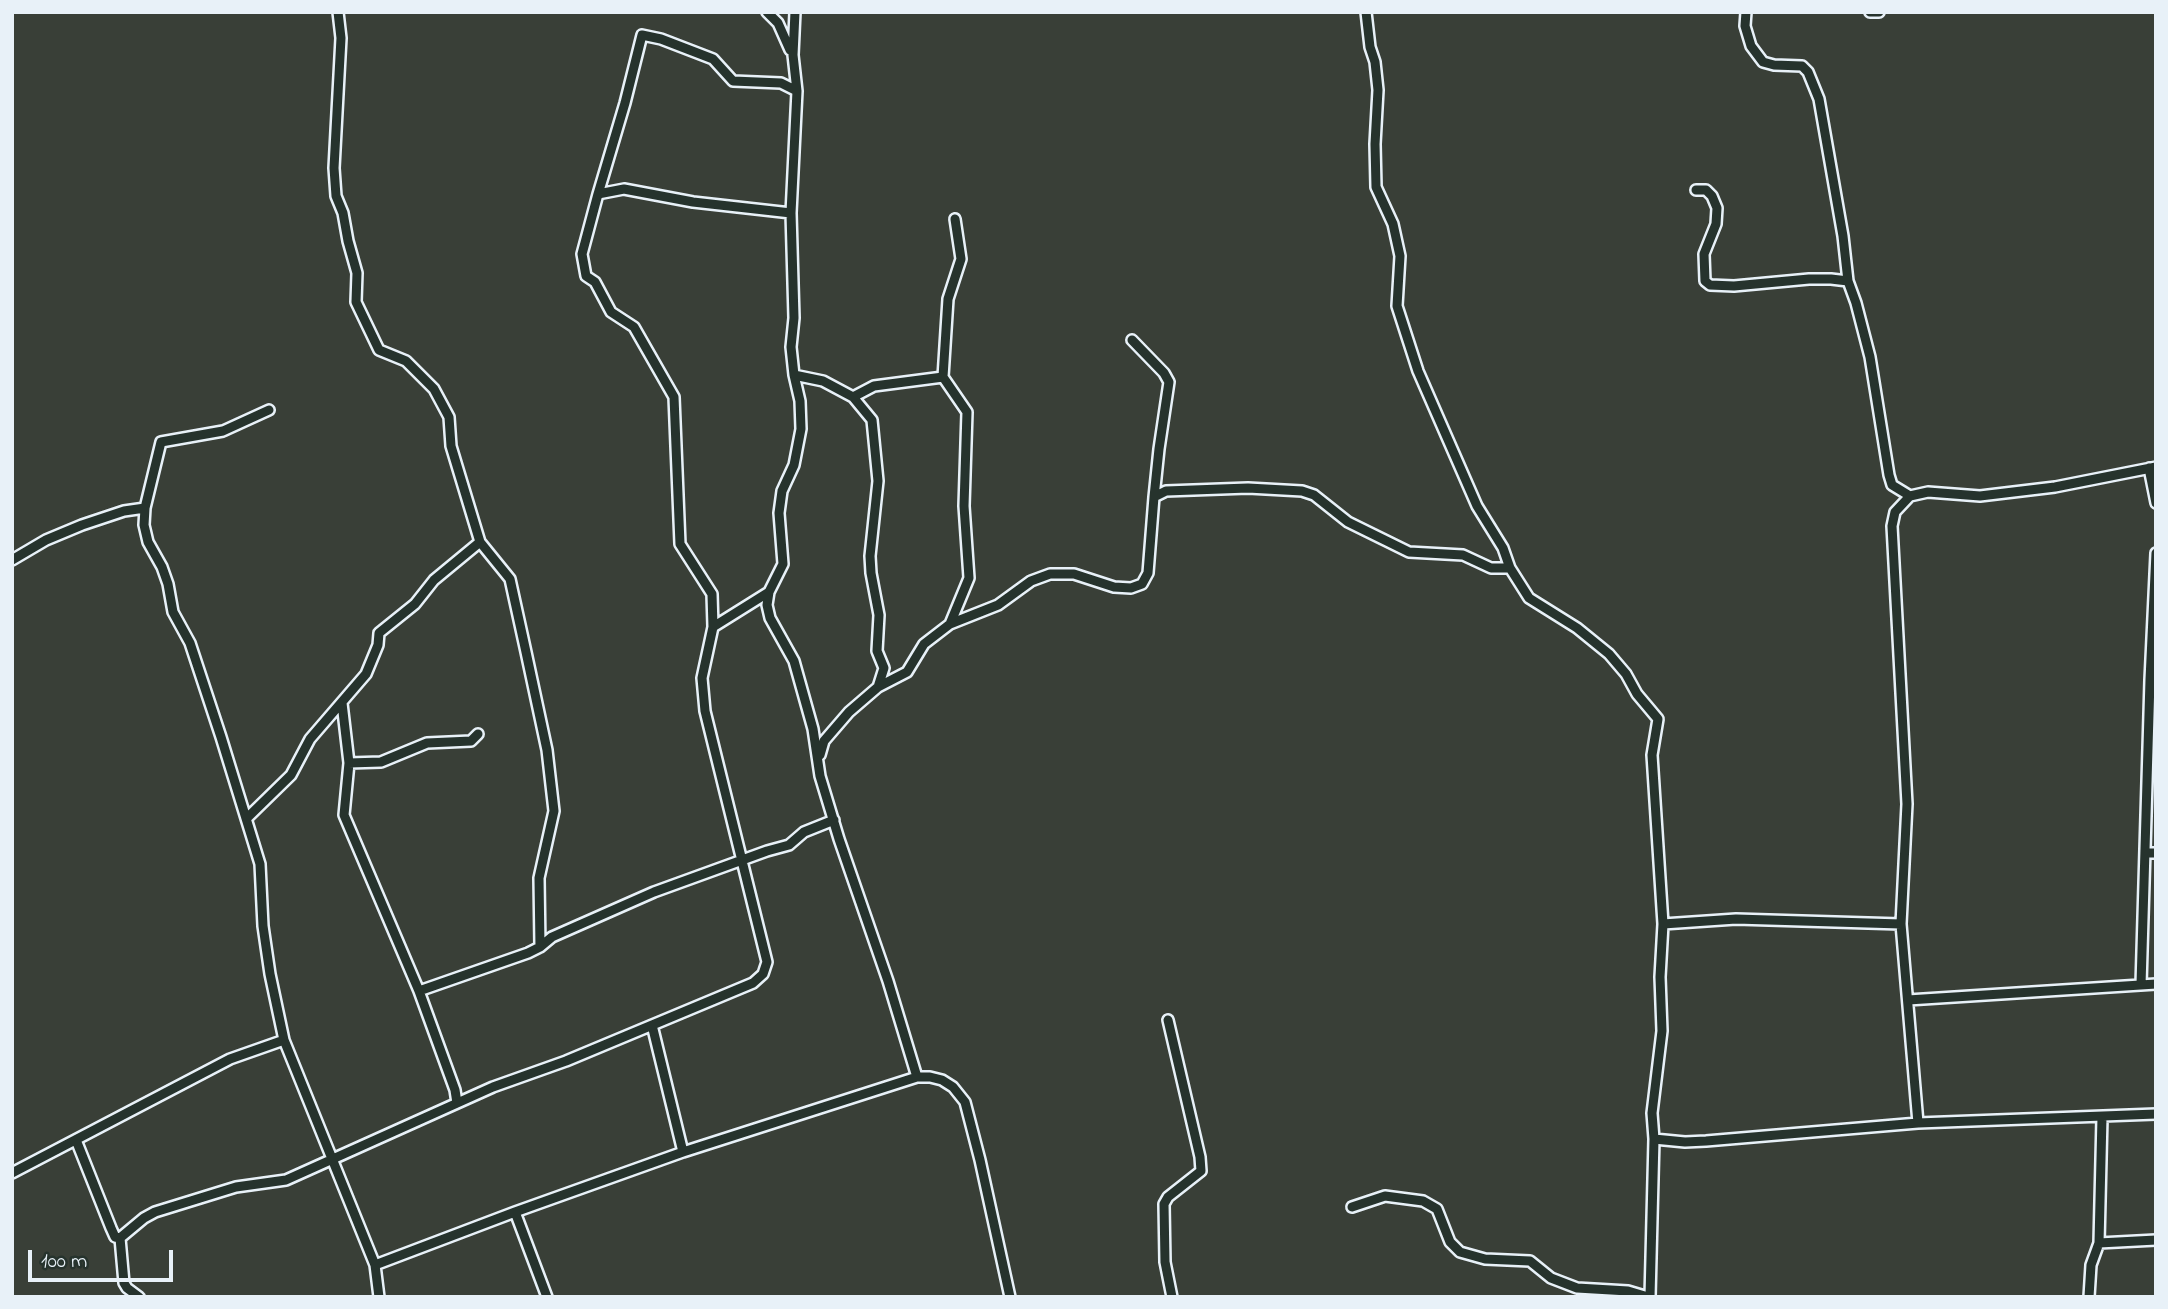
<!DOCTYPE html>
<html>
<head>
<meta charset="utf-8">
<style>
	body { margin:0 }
	#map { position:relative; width:2168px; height:1309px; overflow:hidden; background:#393f37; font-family:"Indie Flower",sans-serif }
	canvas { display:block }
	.frame { position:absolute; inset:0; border:14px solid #e8f1f8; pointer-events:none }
	.scale { position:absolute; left:28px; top:1250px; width:145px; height:32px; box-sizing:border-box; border:4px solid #e8f1f8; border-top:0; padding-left:9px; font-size:21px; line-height:24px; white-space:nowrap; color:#e8f1f8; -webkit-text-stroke:5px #26332d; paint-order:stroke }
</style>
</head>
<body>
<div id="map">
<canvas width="2168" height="1309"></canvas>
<div class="frame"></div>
<div class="scale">100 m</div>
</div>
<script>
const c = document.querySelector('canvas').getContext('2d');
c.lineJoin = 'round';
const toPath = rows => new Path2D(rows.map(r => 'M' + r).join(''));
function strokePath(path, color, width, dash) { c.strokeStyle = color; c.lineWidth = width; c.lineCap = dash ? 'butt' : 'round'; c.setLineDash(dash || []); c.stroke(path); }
const street = toPath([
	[338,12,341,38,334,168,336,196,343,213,348,241,357,273,356,302,379,350,406,361,434,389,449,417,451,446,480,542,510,579,526,652,547,750,554,811,539,878,540,947],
	[767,12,778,23,790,50],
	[795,12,793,55,797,91,791,213,794,318,791,347,794,375,800,401,801,429,794,465,782,491,779,513,783,564,769,592,767,605,770,618,794,661,813,729,820,776,839,839,888,981,917,1077,930,1077,942,1080,953,1087,965,1102,980,1160,1010,1297],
	[1366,12,1370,47,1375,62,1378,90,1375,144,1376,187,1393,224,1400,256,1397,306,1418,371,1477,506,1503,548,1510,568,1529,598,1577,628,1609,654,1626,674,1637,694,1658,719,1652,755,1663,924,1660,977,1662,1031,1652,1113,1654,1139,1650,1297],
	[1746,12,1745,26,1751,46,1763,62,1774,65,1802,66,1808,72,1819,99,1843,236,1848,281,1856,303,1870,357,1889,475,1892,485,1910,496],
	[1870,12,1879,12],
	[1696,190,1706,190,1712,196,1717,208,1716,224,1704,254,1705,281,1710,285,1734,286,1809,279,1831,279,1848,281],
	[598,194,625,103,642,35,661,39,713,59,733,81,781,83,797,91],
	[1132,340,1164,373,1169,382,1159,449,1154,497],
	[794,375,823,381,853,397,872,420,878,481,870,556,871,573,879,615,877,651,884,668,878,687],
	[853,397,874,386,943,377],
	[269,410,223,431,161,442,145,508,144,525,148,542,162,567,168,584,173,612,190,643,221,737,260,864,263,926,270,974,284,1040,375,1265,379,1297],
	[2149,468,2156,503],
	[12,560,46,540,82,525,124,511,145,508],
	[950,624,969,578,964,506,967,412,943,377,948,299,961,259,955,219],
	[713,627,712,594,680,544,674,397,634,327,611,312,595,282,586,276,582,254,598,194,624,189,693,202,791,213],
	[342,703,349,763,344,815,419,991,455,1090,457,1103],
	[820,755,824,741,849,712,878,687,907,672,924,644,950,624,998,605,1031,581,1050,574,1074,574,1114,587,1131,588,1142,584,1148,573,1154,497,1166,491,1248,488,1302,491,1314,495,1348,522,1409,552,1463,555,1491,568,1510,568],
	[349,763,381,762,427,743,471,741,478,734],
	[247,818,291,775,310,739,366,674,378,645,379,633,415,604,434,580,480,542],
	[2145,853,2156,853],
	[1663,924,1736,919,1901,924,1907,804,1892,526,1895,512,1910,496,1928,492,1980,496,2055,487,2156,467],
	[1901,924,1918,1123],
	[2141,985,2150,680,2156,553],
	[419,991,528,953,540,947,552,937,654,892,767,851,789,845,804,832,834,820],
	[1908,1000,2156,984],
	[1168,1020,1200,1157,1201,1171,1168,1197,1164,1204,1165,1262,1172,1297],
	[652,1025,683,1152],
	[1654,1139,1685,1142,1706,1141,1918,1123,2156,1114],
	[76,1140,111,1228,115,1237,120,1238,144,1218,155,1212,236,1187,286,1180,493,1087,566,1061,753,983,763,974,767,962,705,711,702,678,713,627,769,592],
	[12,1173,230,1059,284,1040],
	[1352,1207,1385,1196,1423,1201,1437,1209,1450,1242,1460,1252,1485,1259,1530,1261,1551,1278,1577,1288,1628,1291,1648,1297],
	[515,1212,547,1297],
	[120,1238,124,1283,127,1288,139,1297],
	[2099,1243,2156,1240],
	[375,1265,515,1212,683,1152,917,1077],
	[2089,1297,2091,1265,2099,1243,2102,1117]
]);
strokePath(street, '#e8f1f8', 14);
strokePath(street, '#26332d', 9);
</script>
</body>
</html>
